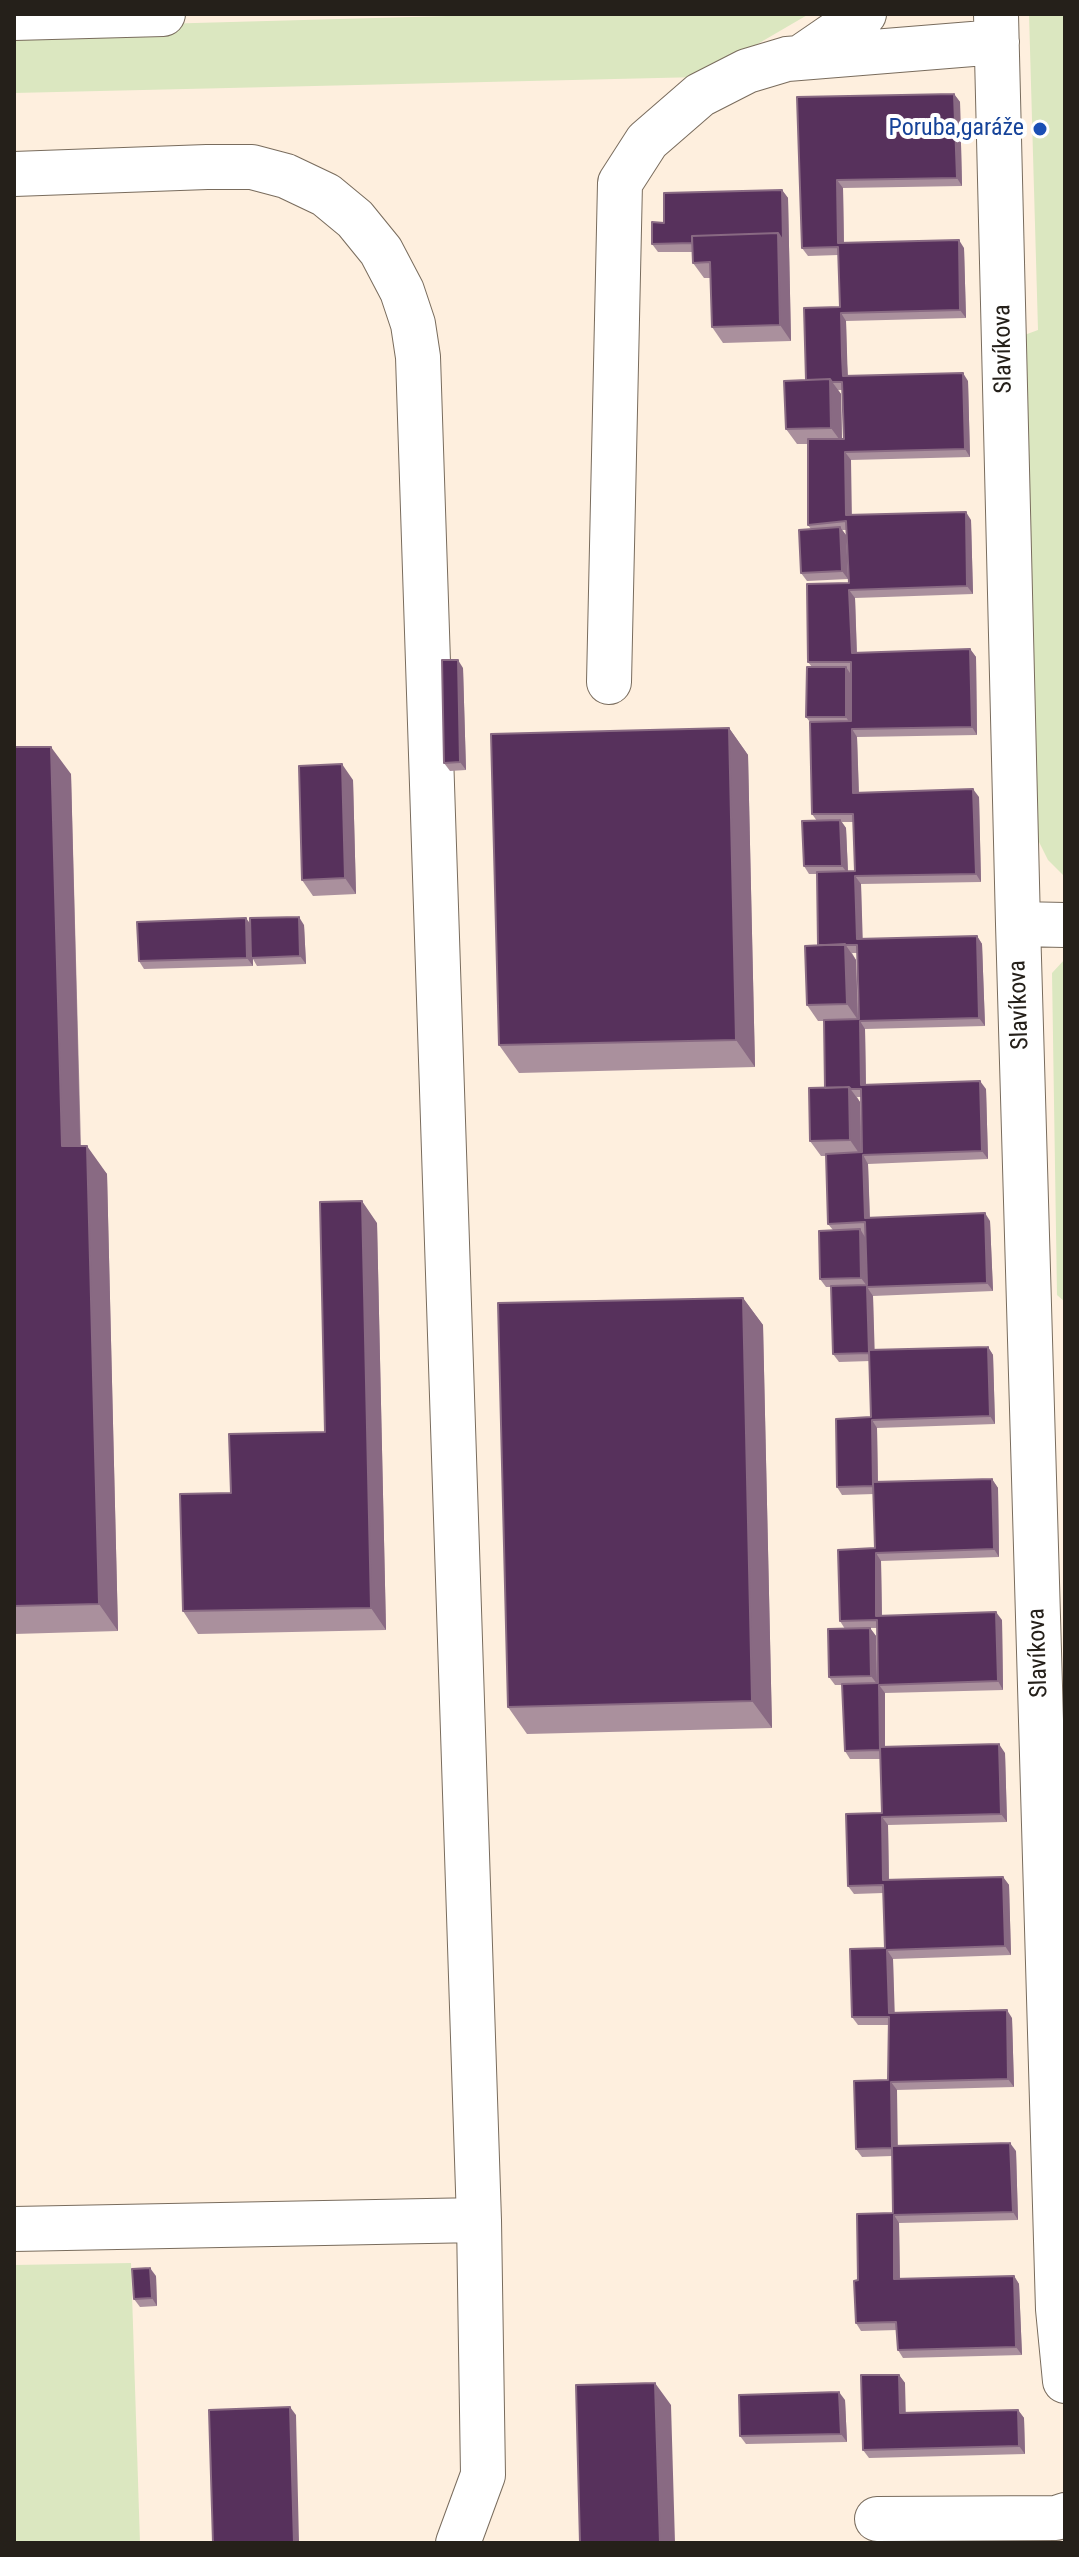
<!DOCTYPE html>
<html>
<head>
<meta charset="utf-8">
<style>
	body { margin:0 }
	#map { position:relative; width:1079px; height:2557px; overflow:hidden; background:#feefde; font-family:"Roboto Condensed",sans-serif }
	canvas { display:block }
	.frame { position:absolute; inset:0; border:16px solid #25201a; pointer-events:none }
</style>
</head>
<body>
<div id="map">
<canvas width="1079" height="2557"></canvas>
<div class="frame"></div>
</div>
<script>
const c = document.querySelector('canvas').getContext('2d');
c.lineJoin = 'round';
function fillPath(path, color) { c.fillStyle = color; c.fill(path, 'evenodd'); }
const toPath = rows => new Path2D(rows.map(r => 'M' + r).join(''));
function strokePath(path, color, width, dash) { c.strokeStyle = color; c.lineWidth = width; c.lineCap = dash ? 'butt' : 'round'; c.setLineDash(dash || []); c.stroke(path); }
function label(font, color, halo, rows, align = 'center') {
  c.font = font + ' "Roboto Condensed",sans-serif'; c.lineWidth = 8; c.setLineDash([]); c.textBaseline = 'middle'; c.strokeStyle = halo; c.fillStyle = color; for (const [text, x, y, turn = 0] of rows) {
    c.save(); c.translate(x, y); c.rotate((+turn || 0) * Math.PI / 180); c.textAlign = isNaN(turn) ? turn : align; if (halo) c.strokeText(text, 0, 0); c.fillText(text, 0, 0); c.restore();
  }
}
const green = toPath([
	[520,14,809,14,701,77,14,93,14,28],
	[1029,14,1065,14,1065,877,1048,860,1035,834,1019,337,1038,330],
	[1065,959,1065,1302,1057,1295,1052,973],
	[131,2263,140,2543,14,2543,14,2265]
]);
const minor = toPath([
	[996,14,1018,924,1058,2309,1065,2381],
	[14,18,163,14],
	[800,58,864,14],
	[14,174,207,167,252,167,286,176,326,195,355,219,381,251,402,291,413,324,418,357,479,2220,483,2475,458,2543],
	[609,682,620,183,647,141,700,95,747,71,787,59,997,42],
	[1018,924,1065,925],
	[14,2229,479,2220],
	[877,2519,1056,2518,1065,2515]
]);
const wall = toPath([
	[954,94,960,102,962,186,843,188,844,243,964,248,966,318,846,321,847,364,848,376,968,381,970,457,851,460,851,515,971,520,973,594,855,598,857,653,970,649,976,657,977,735,857,737,859,792,979,797,981,882,861,884,862,939,977,936,982,944,985,1026,865,1029,866,1085,986,1089,988,1159,868,1164,870,1218,990,1221,993,1291,873,1296,874,1350,988,1347,993,1355,995,1424,877,1428,878,1482,992,1479,998,1488,999,1557,881,1561,882,1615,1002,1620,1003,1690,885,1693,885,1747,1005,1753,1007,1822,888,1825,889,1880,1003,1877,1009,1885,1011,1955,893,1959,894,2013,1012,2018,1014,2087,897,2090,897,2146,1016,2151,1018,2220,899,2223,900,2279,1014,2276,1019,2284,1022,2355,903,2358,898,2350,897,2330,861,2331,856,2323,858,2280,893,2213,892,2156,862,2157,856,2149,888,2080,888,2025,858,2025,852,2017,885,1948,883,1893,854,1894,848,1886,882,1813,880,1759,850,1759,845,1751,842,1685,835,1685,829,1677,845,1629,840,1621,875,1548,874,1494,842,1495,837,1487,871,1417,870,1361,839,1362,833,1354,831,1287,826,1287,820,1279,833,1230,828,1224,826,1156,821,1156,810,1141,825,1088,824,1021,818,1021,807,1005,818,945,817,874,809,874,804,866,817,821,812,814,810,722,806,717,812,667,808,662,849,583,847,530,842,530,846,535,848,579,807,581,801,573,811,529,808,525,808,444,797,444,786,429,806,380,840,307,838,255,808,256,802,248,797,97],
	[838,390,843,390,844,439,842,439,841,394],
	[842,822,853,822,855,871,848,871,846,828],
	[852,953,857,953,859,1019,858,1019,856,960],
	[857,1097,861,1097,862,1152,860,1102],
	[870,1628,877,1628,878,1683,877,1683,876,1636],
	[782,190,788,198,791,341,723,343,712,327,711,278,704,278,693,263,693,252,658,252,652,244,664,223],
	[463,668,466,770,450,771,444,763],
	[729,728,748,755,755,1067,519,1073,499,1045],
	[14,747,71,774,81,1146,107,1174,118,1631,14,1634],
	[353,780,356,894,313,896,302,880],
	[250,924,304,925,306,964,257,966,253,959,253,966,144,969,139,961],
	[377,1223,386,1630,198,1634,183,1611,231,1493,325,1432],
	[743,1298,763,1325,772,1728,527,1734,508,1707],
	[156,2276,157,2306,140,2307,134,2299],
	[899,2375,905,2383,905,2413,1018,2410,1024,2418,1025,2454,869,2458,863,2450],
	[845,2400,847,2442,746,2444,740,2436]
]);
const shadedWall = toPath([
	[954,94,960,102,962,186,957,178],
	[837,180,843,188,844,251,838,243],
	[782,190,788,198,791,341,780,325,778,233],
	[959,240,964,248,966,318,960,310],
	[841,313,846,321,848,384,843,376],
	[963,373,968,381,970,457,965,449],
	[830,379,841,394,842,443,831,428],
	[845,452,851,460,852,523,846,515],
	[966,512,971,520,973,594,967,586],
	[840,527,846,535,848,579,842,571],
	[849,590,855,598,857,661,852,653],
	[970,649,976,657,977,735,972,727],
	[458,660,463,668,466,770,460,762],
	[846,667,852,676,851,725,846,717],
	[729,728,748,755,755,1067,736,1040],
	[852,729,857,737,859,801,853,793],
	[51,747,71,774,81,1174,62,1146],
	[342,764,353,780,356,894,345,878],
	[973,789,979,797,981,882,976,874],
	[840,820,846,828,848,874,842,866],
	[855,876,861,884,863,947,857,939],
	[299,917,304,925,306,964,300,956],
	[246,918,252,926,253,966,247,958],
	[977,936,982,944,985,1026,979,1018],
	[845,944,856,960,858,1020,847,1004],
	[860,1021,865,1029,866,1093,861,1085],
	[980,1081,986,1089,988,1159,982,1151],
	[849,1087,860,1102,861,1156,850,1140],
	[87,1146,107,1174,118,1631,99,1604],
	[863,1155,868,1164,870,1226,865,1218],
	[362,1201,377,1223,386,1630,371,1608],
	[985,1213,990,1221,993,1291,987,1283],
	[860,1229,865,1237,867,1286,861,1278],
	[867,1287,873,1296,875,1361,869,1353],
	[743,1298,763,1325,772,1728,752,1701],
	[988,1347,993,1355,995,1424,990,1416],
	[872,1420,877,1428,878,1494,873,1486],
	[992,1479,998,1488,999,1557,994,1549],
	[876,1553,881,1561,882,1624,876,1616],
	[996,1612,1002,1620,1003,1690,998,1681],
	[870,1628,876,1636,877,1684,871,1676],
	[879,1685,885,1693,885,1759,880,1750],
	[999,1744,1005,1753,1007,1822,1001,1814],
	[882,1817,888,1825,889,1889,883,1880],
	[1003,1877,1009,1885,1011,1955,1005,1946],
	[887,1950,893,1959,895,2021,889,2013],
	[1007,2010,1012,2018,1014,2087,1008,2079],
	[891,2082,897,2090,898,2156,892,2148],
	[1010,2143,1016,2151,1018,2220,1013,2212],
	[894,2215,899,2223,900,2287,894,2279],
	[150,2268,156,2276,157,2306,152,2298],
	[1014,2276,1019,2284,1022,2355,1016,2347],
	[899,2375,905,2383,906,2421,900,2413],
	[655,2383,671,2405,675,2543,660,2543],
	[839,2392,845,2400,847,2442,841,2434],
	[290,2407,296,2415,299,2543,294,2543],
	[1018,2410,1024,2418,1025,2454,1019,2446]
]);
const building = toPath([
	[954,94,957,178,837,180,838,243,959,240,960,310,841,313,842,356,843,376,963,373,965,449,845,452,846,515,966,512,967,586,849,590,852,653,970,649,972,727,852,729,853,793,973,789,976,874,855,876,857,939,977,936,979,1018,860,1021,861,1085,980,1081,982,1151,863,1155,865,1218,985,1213,987,1283,867,1287,869,1353,833,1354,831,1286,867,1285,866,1253,865,1222,828,1224,826,1154,862,1152,861,1089,851,1089,849,1087,825,1088,824,1020,859,1019,858,980,857,945,818,945,817,872,855,871,853,814,812,814,810,722,851,721,851,662,808,662,807,584,849,583,846,521,808,525,808,439,844,439,842,382,832,382,830,379,806,380,804,308,840,307,838,247,802,248,797,97,954,94],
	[782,190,783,241,778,233,692,236,692,243,652,244,652,222,664,223,664,193,782,190],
	[778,233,780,325,712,327,710,262,693,263,692,236,778,233],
	[830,379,831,428,786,429,784,381,830,379],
	[840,527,842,571,801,573,799,530,840,527],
	[442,660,458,660,460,762,444,763,442,660],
	[807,667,846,667,846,717,806,717,807,667],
	[729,728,736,1040,499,1045,491,734,729,728],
	[14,747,51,747,62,1146,87,1146,99,1604,14,1606,14,747],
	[342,764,345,878,302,880,299,766,342,764],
	[840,820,842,866,804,866,802,821,840,820],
	[299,917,300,956,251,958,250,918,299,917],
	[246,918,247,958,139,961,137,922,246,918],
	[845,944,847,1004,807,1005,805,946,845,944],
	[849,1087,850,1140,810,1141,809,1088,849,1087],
	[362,1201,371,1608,183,1611,180,1494,231,1493,229,1434,325,1432,320,1202,362,1201],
	[860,1229,861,1278,820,1279,819,1231,860,1229],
	[743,1298,752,1701,508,1707,498,1303,743,1298],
	[988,1347,990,1416,872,1420,873,1486,837,1487,836,1419,871,1417,869,1350,988,1347],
	[992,1479,994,1549,876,1553,876,1616,996,1612,998,1681,879,1685,880,1750,845,1751,842,1684,878,1683,877,1620,840,1621,838,1550,875,1548,873,1482,992,1479],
	[870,1628,871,1676,829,1677,828,1629,870,1628],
	[999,1744,1001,1814,882,1817,883,1880,1003,1877,1005,1946,887,1950,889,2013,1007,2010,1008,2079,891,2082,892,2148,856,2149,854,2081,888,2080,889,2017,852,2017,850,1949,885,1948,883,1885,848,1886,846,1814,882,1813,880,1747,999,1744],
	[1010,2143,1013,2212,894,2215,894,2279,1014,2276,1016,2347,898,2350,896,2322,856,2323,854,2281,858,2280,857,2214,893,2213,892,2146,1010,2143],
	[150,2268,152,2298,134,2299,132,2269,150,2268],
	[861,2375,899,2375,900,2413,1018,2410,1019,2446,863,2450,861,2375],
	[655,2383,660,2543,580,2543,576,2385,655,2383],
	[839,2392,841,2434,740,2436,739,2395,839,2392],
	[290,2407,294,2543,213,2543,209,2410,290,2407]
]);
const markers = [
	[1040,129,8,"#1a4fb4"]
];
const transitNames = [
	["Poruba,garáže",1024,129]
];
const streetNames = [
	["Slavíkova",1004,349,-91],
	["Slavíkova",1020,1005,-92],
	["Slavíkova",1039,1653,-92]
];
fillPath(green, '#dbe7c0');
strokePath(minor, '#796c5d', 46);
strokePath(minor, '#fff', 44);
fillPath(wall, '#aa909d');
fillPath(shadedWall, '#896a83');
fillPath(building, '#57315c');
strokePath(building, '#896a83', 2);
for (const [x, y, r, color] of markers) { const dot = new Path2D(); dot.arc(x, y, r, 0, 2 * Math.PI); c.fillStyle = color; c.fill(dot); strokePath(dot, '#fff', 3); }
label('24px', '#164399', '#fff', transitNames, 'right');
label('24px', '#25201a', '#fff', streetNames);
</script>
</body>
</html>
